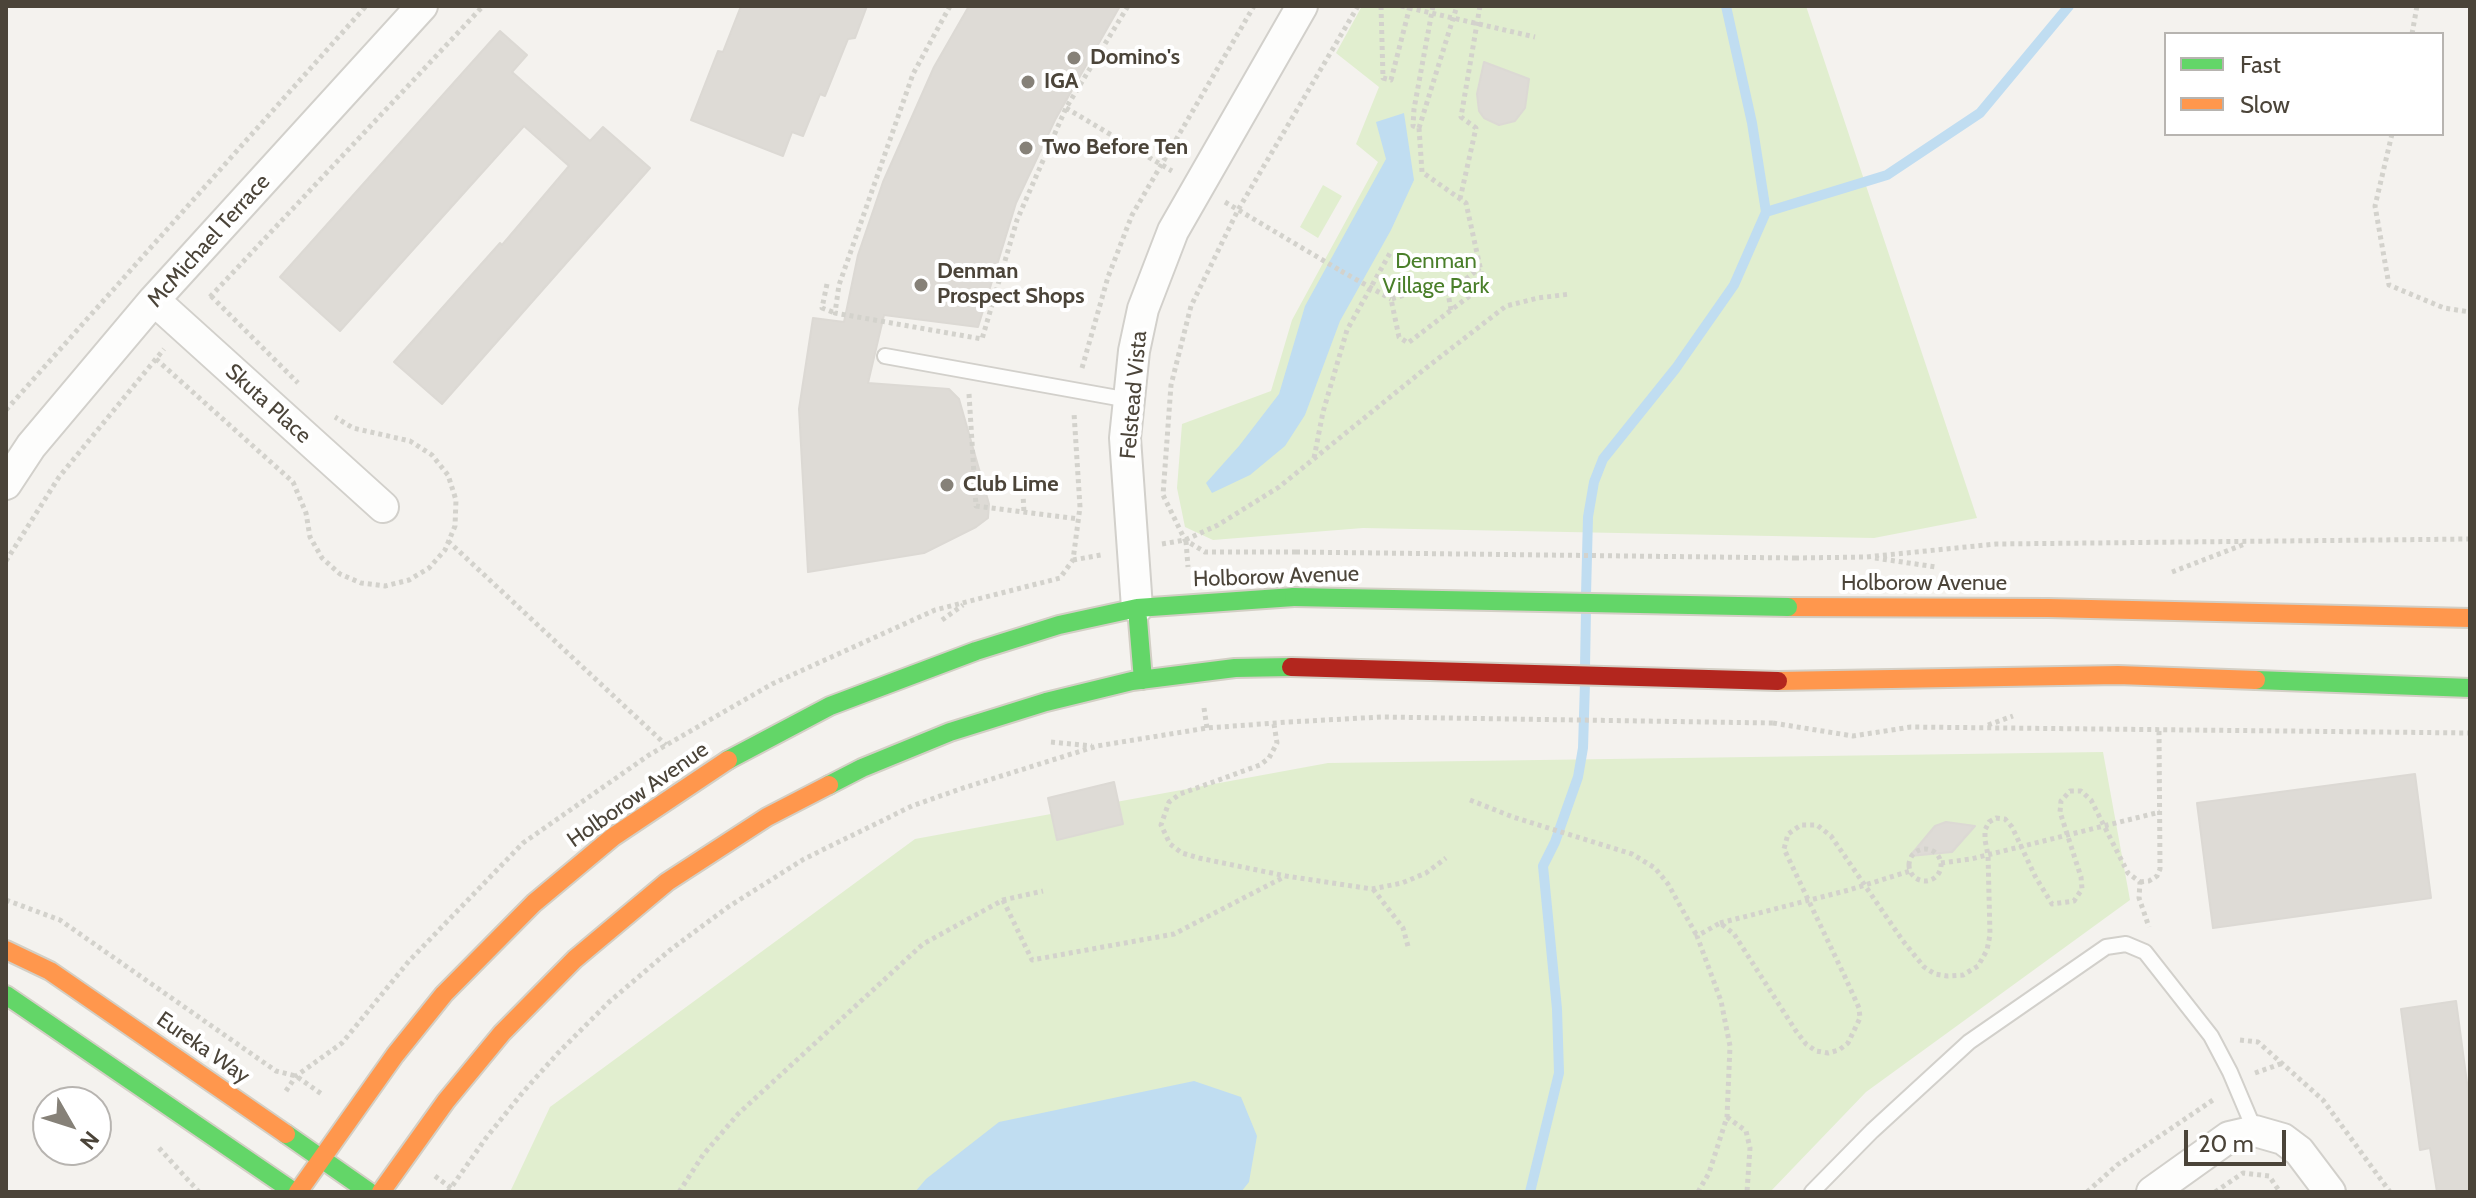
<!DOCTYPE html>
<html>
<head>
<meta charset="utf-8">
<style>
	body { margin:0 }
	#map { position:relative; width:2476px; height:1198px; overflow:hidden; background:#f4f2ee; font-family:Cabin,sans-serif }
	canvas { display:block }
	.frame { position:absolute; inset:0; border:8px solid #4b4439; pointer-events:none }
	.legend { position:absolute; left:2164px; top:32px; width:280px; height:104px; box-sizing:border-box; background:#fff; border:2px solid #b7b4b0; margin:0; padding:10px 14px; list-style:none; font-size:24px; color:#4b4439 }
	.legend li { display:flex; align-items:center; gap:16px; height:40px }
	.legend b { width:40px; border:2px solid #b7b4b0 }
	.north { position:absolute; left:32px; top:1086px; width:80px; height:80px; box-sizing:border-box; background:#fff; border:2px solid #b7b4b0; border-radius:50%; rotate:129deg; font-size:22px; font-weight:700; line-height:32px; text-align:center; color:#4b4439 }
	.north::after { content:''; display:block; margin:auto; width:28px; height:36px; background:#868178; clip-path:polygon(50% 0,100% 100%,50% 72%,0 100%) }
	.scale { position:absolute; left:2184px; top:1130px; width:102px; height:36px; box-sizing:border-box; border:4px solid #4b4439; border-top:0; padding-left:10px; font-size:24px; line-height:28px; white-space:nowrap; color:#4b4439; -webkit-text-stroke:6px #fff; paint-order:stroke }
</style>
</head>
<body>
<div id="map">
<canvas width="2476" height="1198"></canvas>
<div class="frame"></div>
<ul class="legend">
<li><b style="height:10px;background:#63d668"></b>Fast</li>
<li><b style="height:10px;background:#ff974d"></b>Slow</li>
</ul>
<div class="north">N</div>
<div class="scale">20 m</div>
</div>
<script>
const c = document.querySelector('canvas').getContext('2d');
c.lineJoin = 'round';
function fillPath(path, color) { c.fillStyle = color; c.fill(path, 'evenodd'); }
const toPath = rows => new Path2D(rows.map(r => 'M' + r).join(''));
function strokePath(path, color, width, dash) { c.strokeStyle = color; c.lineWidth = width; c.lineCap = dash ? 'butt' : 'round'; c.setLineDash(dash || []); c.stroke(path); }
function label(font, color, halo, rows, align = 'center') {
  c.font = font + ' Cabin,sans-serif'; c.lineWidth = 8; c.setLineDash([]); c.textBaseline = 'middle'; c.strokeStyle = halo; c.fillStyle = color; for (const [text, x, y, turn = 0] of rows) {
    c.save(); c.translate(x, y); c.rotate((+turn || 0) * Math.PI / 180); c.textAlign = isNaN(turn) ? turn : align; if (halo) c.strokeText(text, 0, 0); c.fillText(text, 0, 0); c.restore();
  }
}
const green = toPath([
	[1362,6,1806,6,1977,518,1874,538,1363,528,1213,540,1185,527,1177,488,1182,424,1271,391,1292,320,1378,162,1356,144,1379,87,1336,53],
	[1323,185,1342,196,1318,238,1300,227],
	[2103,752,2130,900,1866,1092,1770,1192,510,1192,550,1107,915,839,1328,763]
]);
const water = toPath([
	[1404,113,1414,180,1391,230,1340,321,1305,415,1285,446,1250,475,1212,493,1206,483,1239,446,1279,394,1305,306,1386,159,1376,122],
	[1194,1081,1241,1097,1257,1136,1249,1182,1241,1192,915,1192,926,1179,999,1122]
]);
const stream = toPath([
	[1766,212,1887,175,1980,113,2069,6],
	[1586,595,1588,517,1594,482,1603,459,1676,368,1734,285,1766,212,1752,123,1726,6],
	[1585,667,1586,611],
	[1530,1192,1559,1073,1557,1009,1543,866,1555,842,1578,777,1583,748,1585,683]
]);
const building = toPath([
	[741,6,867,6,855,38,848,39,825,96,820,94,803,136,792,132,783,156,691,120,718,51,723,52,741,6],
	[969,6,1120,6,1055,120,1016,203,978,327,884,315,868,383,949,389,959,399,989,504,988,518,976,527,924,553,808,572,799,409,813,318,844,322,858,255,883,182,934,67,969,6],
	[500,31,527,55,512,72,590,141,603,127,650,168,442,404,394,362,500,243,502,245,569,166,524,126,340,331,280,277,500,31],
	[1484,62,1529,79,1525,108,1515,121,1499,125,1484,118,1479,111,1477,94,1484,62],
	[2415,774,2431,898,2213,928,2197,803,2415,774],
	[1114,782,1123,824,1057,840,1048,798,1114,782],
	[1946,822,1975,826,1952,852,1910,856,1935,826,1946,822],
	[2456,1001,2470,1105,2470,1192,2437,1192,2430,1148,2420,1150,2401,1009,2456,1001]
]);
const path = toPath([
	[950,6,913,74,839,285,835,313,982,339,1017,220,1066,108,1128,6],
	[1381,6,1383,78,1391,80,1410,6],
	[1401,6,1535,37],
	[1433,6,1414,109,1413,126,1419,128,1457,6],
	[2412,34,2417,6],
	[1066,108,1172,171],
	[1419,128,1422,172,1466,203,1484,285,1408,343,1399,337,1391,299,1419,291,1448,293],
	[2392,134,2375,206,2389,285,2444,308,2470,312],
	[1460,199,1476,128,1461,117,1480,6],
	[1225,202,1341,271],
	[827,284,822,308,835,313],
	[211,296,298,383],
	[210,297,483,6],
	[1451,310,1448,293,1480,268],
	[156,359,293,482,306,513,310,537,322,558,340,574,361,583,385,586,409,580,429,568,445,550,455,526,456,500,448,475,432,455,410,441,353,428,335,417],
	[1082,368,1108,277,1132,215,1254,6],
	[969,394,976,506,1079,519],
	[6,410,366,6],
	[1314,458,1323,412,1347,330,1390,253],
	[1022,475,1024,513],
	[448,541,666,745],
	[1186,541,1188,567],
	[1162,544,1185,540,1218,525,1279,487,1426,368,1506,306,1538,298,1570,294],
	[1296,552,1205,552,1185,540,1163,495,1171,385,1191,306,1238,210,1358,6],
	[1795,558,1866,557,1996,544,2470,539],
	[1875,558,1936,567],
	[1073,560,1101,555],
	[6,561,59,477,164,349],
	[2172,572,2245,544],
	[942,620,963,605],
	[1204,708,1207,728],
	[1773,723,1853,736,1911,727,2470,733],
	[1274,724,1277,743,1269,758,1260,765,1180,794,1169,802,1161,825,1170,844,1182,853,1199,858,1286,876,1372,889,1402,883,1426,873,1446,858],
	[1988,725,2013,716],
	[1051,742,1092,746],
	[1470,800,1513,817,1632,854,1655,868,1668,884,1697,936],
	'1909 865a16 16 0 1 1 32 0a16 16 0 1 1-32 0Z',
	[1941,863,1971,859,2160,812],
	[2140,882,2149,881,2157,876,2160,869,2159,730],
	[1373,889,1403,928,1409,950],
	[6,900,60,920,276,1071,296,1076,323,1095],
	[1003,900,1032,960,1174,934,1284,877],
	[1720,923,1849,890,1910,871],
	[2240,1040,2258,1042,2323,1100,2390,1192],
	[2255,1073,2283,1063],
	[286,1091,296,1076,342,1043,409,961,523,843,649,755,772,684,935,610,1060,578,1073,560,1080,507,1074,413],
	[1727,1117,1746,1131,1750,1148,1747,1192],
	[159,1148,199,1192],
	[435,1176,451,1188],
	[448,1192,486,1138,523,1092,558,1053,609,1002,670,950,728,907,804,859,912,806,963,788,1097,746,1207,728,1289,722],
	[679,1192,703,1155,738,1114,923,944,1003,900,1043,891],
	[1698,1192,1709,1173,1727,1117,1730,1046,1721,1001,1697,936,1720,923,1734,934,1796,1031,1806,1044,1816,1051,1828,1053,1839,1050,1848,1043,1860,1018,1859,1008,1846,979,1784,849,1788,834,1801,825,1817,825,1831,836,1903,941,1924,967,1935,974,1947,976,1963,975,1978,966,1987,950,1990,935,1988,855,1985,840,1985,830,1989,822,1996,818,2005,819,2012,827,2035,876,2052,904,2074,901,2082,889,2081,877,2060,812,2061,801,2070,791,2081,791,2091,800,2128,873,2140,882,2139,898,2149,927],
	[2087,1192,2117,1165,2216,1098],
	[2215,1192,2243,1173,2269,1176,2280,1192]
]);
const lane = toPath([
	[885,356,1129,400],
	[1812,1192,1872,1131,1969,1042,2106,947,2126,944,2145,952,2211,1036,2230,1072,2255,1131]
]);
const street = toPath([
	[154,300,383,507],
	[6,484,31,446,154,300,422,6],
	[1137,608,1125,438,1134,351,1143,309,1173,231,1302,6],
	[2152,1192,2229,1137,2255,1131,2283,1139,2299,1151,2330,1192]
]);
const fast = toPath([
	[1137,608,1143,680],
	[2256,680,2470,688],
	[728,760,830,706,976,651,1059,625,1137,608,1294,597],
	[829,785,862,768,950,732,1046,702,1132,681,1235,668,1291,667],
	[6,995,294,1192],
	[286,1134,369,1192]
]);
const slow = toPath([
	[1788,607,2048,608,2470,618],
	[1778,681,2118,675,2256,680],
	[6,950,50,971,286,1134],
	[298,1192,395,1055,444,994,534,903,613,837,728,760],
	[381,1192,446,1101,502,1033,575,959,667,882,767,817,829,785]
]);
const pathBridge = toPath([
	[1341,271,1391,299],
	[1296,552,1795,558],
	[1289,722,1381,717,1773,723]
]);
const fastBridge = toPath([
	[1294,597,1788,607]
]);
const jamBridge = toPath([
	[1291,667,1778,681]
]);
const markers = [
	[1074,58,8,"#868178"],
	[1028,82,8,"#868178"],
	[1026,148,8,"#868178"],
	[921,285,8,"#868178"],
	[947,485,8,"#868178"]
];
const poiNames = [
	["Domino's",1090,58],
	["IGA",1044,82],
	["Two Before Ten",1042,148],
	["Denman",937,272],
	["Prospect Shops",937,297],
	["Club Lime",963,485]
];
const streetNames = [
	["McMichael Terrace",209,241,-48],
	["Felstead Vista",1134,395,-85],
	["Skuta Place",268,404,42],
	["Holborow Avenue",1276,577,-2],
	["Holborow Avenue",1924,584],
	["Holborow Avenue",638,795,-35],
	["Eureka Way",203,1048,35]
];
const parkNames = [
	["Denman",1436,262],
	["Village Park",1436,287]
];
fillPath(green, '#e1eecf');
fillPath(water, '#c0ddf1');
strokePath(stream, '#c0ddf1', 10);
fillPath(building, '#dedbd6');
strokePath(building, '#dcd9d4', 2);
strokePath(lane, '#d2d0cb', 18);
strokePath(street, '#d2d0cb', 34);
strokePath(fast, '#d3cfc5', 22);
strokePath(slow, '#d3cfc5', 22);
strokePath(path, '#d3d2cc', 5, [4, 4]);
strokePath(lane, '#fdfdfc', 14);
strokePath(street, '#fdfdfc', 30);
strokePath(fast, '#63d668', 18);
strokePath(slow, '#ff974d', 18);
strokePath(fastBridge, '#d3cfc5', 22, []);
strokePath(jamBridge, '#d3cfc5', 22, []);
strokePath(pathBridge, '#d3d2cc', 5, [4, 4]);
strokePath(fastBridge, '#63d668', 18);
strokePath(jamBridge, '#b3261e', 18);
for (const [x, y, r, color] of markers) { const dot = new Path2D(); dot.arc(x, y, r, 0, 2 * Math.PI); c.fillStyle = color; c.fill(dot); strokePath(dot, '#fff', 3); }
label('bold 22px', '#4b4439', '#fff', poiNames, 'left');
label('22px', '#4b4439', '#fff', streetNames);
label('22px', '#4a7f2a', '#fff', parkNames);
</script>
</body>
</html>
